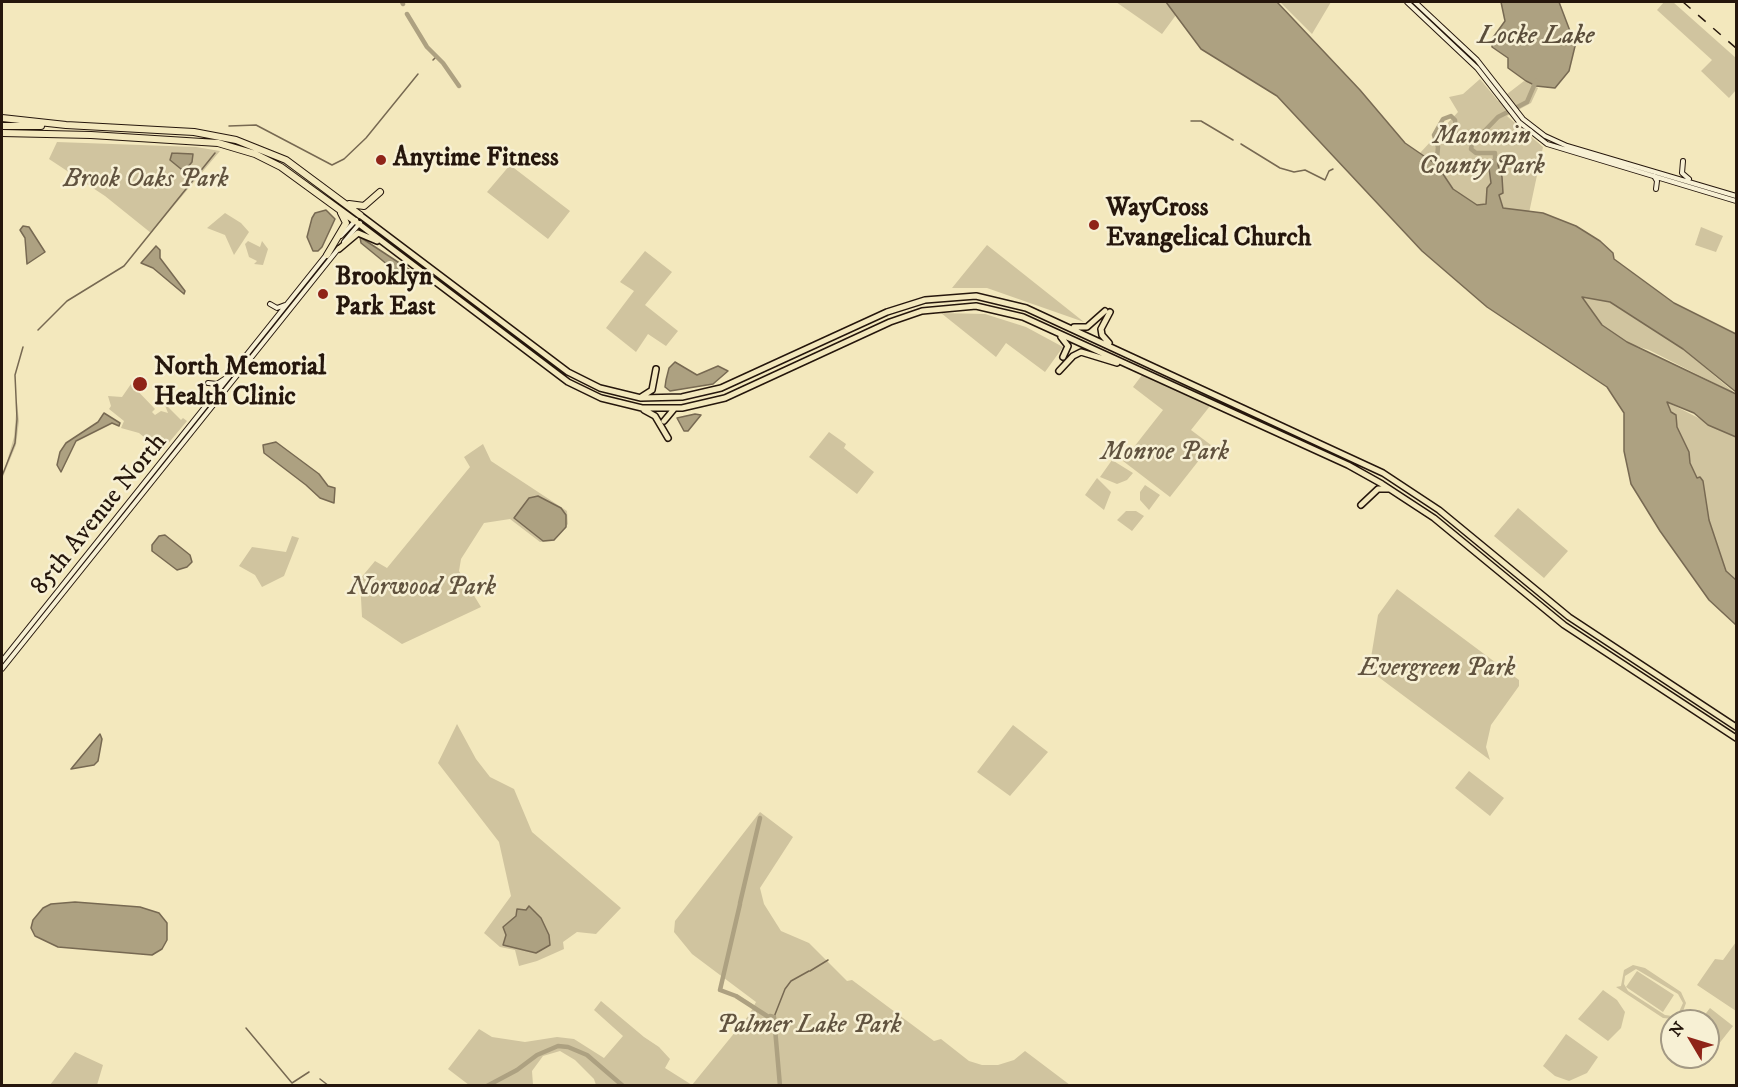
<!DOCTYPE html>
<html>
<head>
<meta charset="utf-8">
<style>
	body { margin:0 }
	#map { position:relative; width:1738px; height:1087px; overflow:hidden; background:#f3e8bd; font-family:"IM FELL DW Pica",serif }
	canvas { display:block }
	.frame { position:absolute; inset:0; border:3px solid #25160c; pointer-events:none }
	.north { position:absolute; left:1660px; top:1009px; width:60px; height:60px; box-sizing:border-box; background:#f7f0d4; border:2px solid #a39984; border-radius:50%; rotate:308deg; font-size:16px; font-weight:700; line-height:24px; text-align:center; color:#25160c }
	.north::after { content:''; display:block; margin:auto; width:21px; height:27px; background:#8f2418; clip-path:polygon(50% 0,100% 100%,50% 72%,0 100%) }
</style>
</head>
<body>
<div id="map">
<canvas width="1738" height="1087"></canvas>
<div class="frame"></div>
<div class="north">N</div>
</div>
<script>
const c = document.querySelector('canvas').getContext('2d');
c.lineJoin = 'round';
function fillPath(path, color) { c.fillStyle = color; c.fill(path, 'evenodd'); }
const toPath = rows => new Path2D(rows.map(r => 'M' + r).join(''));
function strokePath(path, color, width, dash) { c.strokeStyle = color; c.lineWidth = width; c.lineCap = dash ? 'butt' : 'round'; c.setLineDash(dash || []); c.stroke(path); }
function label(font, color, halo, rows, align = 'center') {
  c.font = font + ' "IM FELL DW Pica",serif'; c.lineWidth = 5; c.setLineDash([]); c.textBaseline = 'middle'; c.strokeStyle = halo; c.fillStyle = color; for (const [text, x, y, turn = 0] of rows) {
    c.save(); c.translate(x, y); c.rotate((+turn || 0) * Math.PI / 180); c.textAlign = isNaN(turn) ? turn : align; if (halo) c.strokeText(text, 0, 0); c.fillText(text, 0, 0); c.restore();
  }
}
const green = toPath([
	[1116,2,1166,2,1176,15,1162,34],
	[1280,2,1331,2,1312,34],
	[1664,2,1673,2,1736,58,1736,90,1729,98,1701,71,1712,60,1657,10],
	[1480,79,1498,101,1524,81,1538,88,1531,103,1507,116,1543,147,1529,213,1503,208,1501,201,1477,205,1453,189,1437,165,1429,162,1420,153,1458,112,1449,97,1463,94],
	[57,142,196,147,220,151,151,233,105,196,49,159],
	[510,165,570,211,548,239,487,192],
	[225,213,241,223,249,232,234,255,225,235,207,228],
	[1701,227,1723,236,1716,252,1695,245],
	[248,241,260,247,262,241,268,249,263,265,254,264,257,261,249,257,245,244],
	[987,245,1084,322,987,288,952,288],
	[645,251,672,272,645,305,678,331,666,346,648,334,636,352,606,328,634,291,620,282],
	[1582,296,1609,302,1683,349,1736,394,1649,350,1627,343,1602,325],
	[941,313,985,314,1026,327,1063,347,1045,372,1006,343,996,357],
	[1142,375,1210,406,1191,430,1211,445,1170,497,1123,461,1163,410,1133,387],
	[131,384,155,409,152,412,155,415,161,411,168,413,164,403,181,420,183,418,187,421,161,452,156,451,150,442,139,433,121,428,124,421,109,409,111,406,108,396,122,397],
	[17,402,19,421,16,445,2,479,14,437],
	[1667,402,1736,437,1736,580,1726,572,1709,520,1703,481,1697,478,1690,463,1689,452,1677,427,1676,415,1671,412],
	[829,432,846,444,844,448,874,472,857,494,809,457],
	[483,444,491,461,567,511,568,524,554,541,540,542,510,519,484,523,461,559,459,571,481,607,402,644,362,617,360,579,375,561,387,568,470,467,464,457],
	[1112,460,1133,473,1127,480,1117,484,1100,477],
	[1097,478,1111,492,1104,510,1085,495],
	[1145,485,1160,495,1149,510,1140,500,1140,492],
	[1518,508,1568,551,1544,578,1494,536],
	[1126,511,1136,511,1144,516,1132,531,1117,520],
	[292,536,299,538,284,576,262,587,255,575,239,566,252,547,286,552],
	[1397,589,1519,680,1519,686,1491,725,1486,747,1490,760,1369,670,1378,615],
	[457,724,476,759,490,777,514,789,532,832,621,908,596,934,577,932,563,942,564,949,537,961,519,966,515,950,500,947,484,933,511,896,499,842,438,763],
	[1013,725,1048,752,1010,796,977,772],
	[1469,771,1504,798,1490,816,1455,788],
	[760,812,793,837,760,888,764,904,781,931,809,943,847,981,852,980,934,1041,941,1039,969,1061,982,1065,998,1065,1014,1060,1025,1051,1070,1085,596,1085,594,1079,575,1060,560,1051,543,1056,532,1071,533,1085,469,1085,448,1069,479,1029,492,1037,525,1042,557,1037,574,1039,604,1058,623,1036,594,1010,601,1001,644,1037,659,1047,670,1059,665,1068,692,1085,749,1015,756,1002,692,954,674,932,675,921],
	[1736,942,1736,1011,1697,985,1715,959,1723,960],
	[1633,965,1645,968,1681,992,1686,1003,1682,1014,1673,1019,1663,1018,1616,987,1621,986,1624,970],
	[1636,969,1678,994,1683,1003,1679,1012,1672,1016,1665,1015,1628,991,1624,984,1625,976],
	[1637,971,1674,995,1663,1012,1626,987],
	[1603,990,1617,1000,1625,1012,1621,1028,1608,1041,1578,1019],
	[1710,1008,1733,1026,1718,1045,1708,1038,1708,1021,1700,1021],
	[1566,1034,1598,1057,1587,1073,1569,1081,1555,1076,1543,1066],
	[75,1052,103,1065,97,1085,50,1085]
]);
const water = toPath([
	[1166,2,1277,2,1360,90,1405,143,1437,165,1453,189,1477,205,1486,204,1487,188,1491,183,1489,168,1492,160,1496,159,1502,177,1503,193,1499,195,1503,208,1543,213,1576,226,1600,241,1613,253,1614,259,1674,303,1736,334,1736,392,1683,349,1610,302,1582,297,1602,325,1627,342,1736,394,1736,437,1708,425,1694,413,1667,402,1671,412,1676,415,1677,427,1689,452,1690,463,1697,478,1700,477,1703,481,1709,520,1726,571,1736,580,1736,625,1709,600,1660,531,1631,484,1624,451,1624,413,1607,387,1487,307,1422,251,1277,96,1201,49,1166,2],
	[1501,2,1559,2,1570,31,1577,38,1569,71,1555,88,1536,86,1526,81,1508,68,1508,58,1492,47,1492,39,1505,21,1501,2],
	[172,153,193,154,192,162,186,169,181,169,170,160,172,153],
	[326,210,335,219,322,247,318,251,313,251,307,237,312,218,315,213,326,210],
	[23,226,29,227,45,252,27,264,25,238,20,230,23,226],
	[360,237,410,270,414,274,410,280,405,279,361,243,360,237],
	[156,246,160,250,160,258,185,291,184,294,153,268,141,263,156,246],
	[675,362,697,375,718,366,728,371,713,384,670,391,665,387,666,380,669,368,675,362],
	[104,413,120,423,119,426,112,423,76,441,61,472,57,465,60,452,66,443,98,422,104,413],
	[695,414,701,415,688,431,684,431,677,418,695,414],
	[276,442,319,474,328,486,335,488,334,503,320,498,306,485,264,453,263,445,276,442],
	[538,496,561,508,566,515,566,527,554,540,543,541,514,518,529,498,538,496],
	[165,535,190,555,192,562,187,567,177,570,152,551,152,545,159,536,165,535],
	[100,734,102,739,98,761,94,765,71,769,100,734],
	[75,902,140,907,159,913,167,923,167,940,162,949,152,955,58,947,35,936,31,928,33,920,43,908,51,904,75,902],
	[529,906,541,918,549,935,550,945,536,953,503,945,506,935,503,927,516,916,517,909,526,910,529,906]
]);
const stream = toPath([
	[433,60,436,57],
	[1191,121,1201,121,1233,140],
	[229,126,256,125,332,165,344,159,366,138,418,74],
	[1241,144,1280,168,1294,172,1305,170,1325,180,1329,171,1333,169],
	[38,330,67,301,124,266,215,153],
	[2,476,15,443,17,419,15,375,23,347],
	[810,971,828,960],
	[774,1017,785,989,791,981,809,971],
	[246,1028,292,1083,309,1072],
	[320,1079,329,1086]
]);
const river = toPath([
	[402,2,403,4],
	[407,14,427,47,443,63,459,86],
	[1495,165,1495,153,1476,153,1471,149,1472,144,1498,117,1527,102,1536,81],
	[1436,169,1438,147,1434,135,1443,119,1451,116,1455,120,1456,136,1463,143],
	[740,903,760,818],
	[740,904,720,990,736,996,767,1016],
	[770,1016,774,1017,780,1086],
	[487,1086,517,1070,537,1055,558,1046,568,1047,587,1055,623,1086]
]);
const secondary = toPath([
	[1407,2,1477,68,1519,122,1547,144,1736,201],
	[1415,2,1477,60,1523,119,1545,136,1567,146,1736,196],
	[1683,161,1682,173,1689,179],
	[1654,176,1657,181,1656,189],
	[341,236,356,220],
	[344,242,360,223],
	[270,304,277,308,285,305],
	[208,383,217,384,226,378],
	[2,661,327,254],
	[2,669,339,248]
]);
const trunk = toPath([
	[360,215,568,372,600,388,641,398,682,397,721,388,887,312,925,300,976,296,1026,308,1383,473,1439,510,1569,617,1736,727],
	[355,221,568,382,601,398,642,408,682,408,725,398,890,322,922,311,976,306,1023,317,1348,465,1382,484,1434,518,1564,625,1736,738],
	[339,249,358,233,377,241],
	[1074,327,1087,327,1105,311],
	[1061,337,1068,346,1063,357],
	[1109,343,1102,335,1101,329,1110,312],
	[1059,371,1073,356,1081,352,1117,363],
	[641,397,652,390,656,369],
	[644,410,655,416,668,438],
	[664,421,674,409],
	[1361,505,1378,489,1389,489]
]);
const motorway = toPath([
	[2,118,66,125,194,132,236,140,286,160,360,215],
	[2,126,41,126],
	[2,133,91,135,218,143,255,154,281,167,355,221],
	[349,204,364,206,380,192],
	[327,255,346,223,341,213]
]);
const rail = toPath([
	[1683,2,1736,48]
]);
const markers = [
	[381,160,6,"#8f2418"],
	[1094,225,6,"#8f2418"],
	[323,294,6,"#8f2418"],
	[140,384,8,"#8f2418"]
];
const parkNames = [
	["Manomin",1482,138],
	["County Park",1482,168],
	["Brook Oaks Park",146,181],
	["Monroe Park",1165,454],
	["Norwood Park",422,589],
	["Evergreen Park",1437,670],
	["Palmer Lake Park",809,1027]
];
const poiNames = [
	["Anytime Fitness",393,160],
	["WayCross",1106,210],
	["Evangelical Church",1106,240],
	["Brooklyn",335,279],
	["Park East",335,309],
	["North Memorial",154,369],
	["Health Clinic",154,399]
];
const streetNames = [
	["85th Avenue North",100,515,-51]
];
const waterNames = [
	["Locke Lake",1536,37]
];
fillPath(green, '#d0c49f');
fillPath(water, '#ada181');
strokePath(water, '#776952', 1.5);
strokePath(stream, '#776952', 1.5);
strokePath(river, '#ada181', 4.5);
strokePath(secondary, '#25160c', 6);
strokePath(trunk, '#25160c', 8);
strokePath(motorway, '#25160c', 8);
strokePath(secondary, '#f7f0d4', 4);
strokePath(trunk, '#f3e8bd', 5);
strokePath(motorway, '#f3e8bd', 6);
strokePath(rail, '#25160c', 1.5, [10, 10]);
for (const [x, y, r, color] of markers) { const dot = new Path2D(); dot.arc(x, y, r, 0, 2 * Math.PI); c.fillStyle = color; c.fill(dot); strokePath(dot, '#f7f0d4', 2); }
label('italic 26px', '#61533f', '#f7f0d4', parkNames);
label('bold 26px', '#25160c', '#f7f0d4', poiNames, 'left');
label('26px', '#25160c', '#f7f0d4', streetNames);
label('italic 27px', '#5b4e3b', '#f7f0d4', waterNames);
</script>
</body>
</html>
